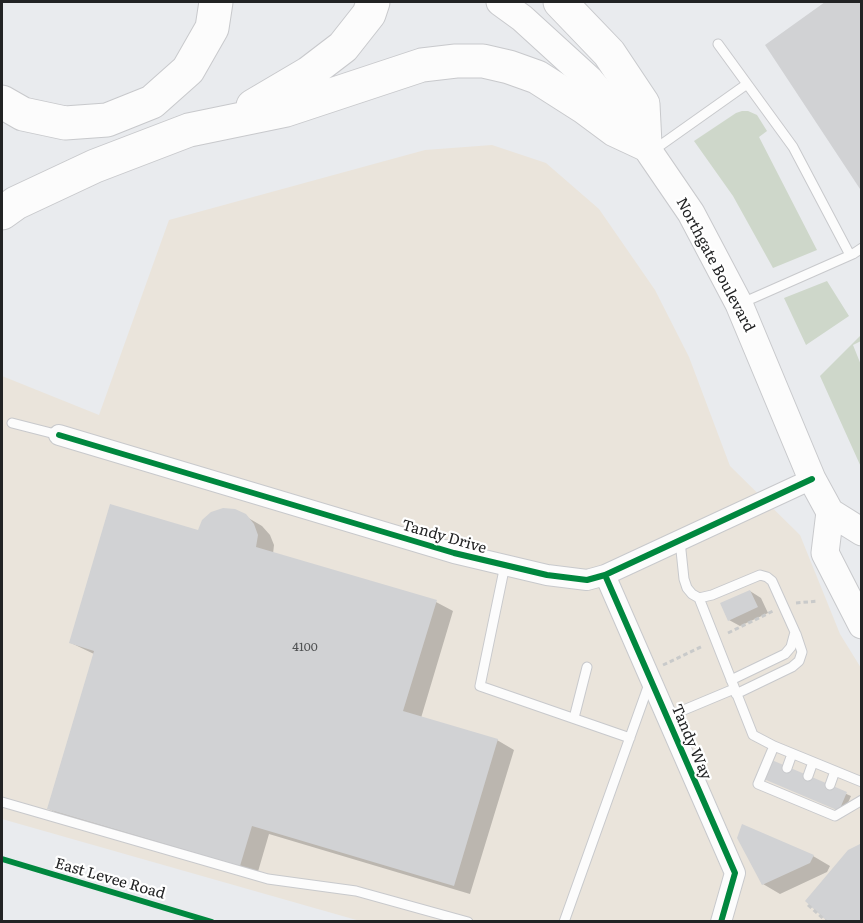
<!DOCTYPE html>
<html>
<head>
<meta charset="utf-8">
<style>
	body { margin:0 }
	#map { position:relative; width:863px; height:923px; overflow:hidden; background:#e9ebee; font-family:Literata,serif }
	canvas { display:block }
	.frame { position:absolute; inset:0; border:3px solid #222324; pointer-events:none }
</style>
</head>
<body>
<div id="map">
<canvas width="863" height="923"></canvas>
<div class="frame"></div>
</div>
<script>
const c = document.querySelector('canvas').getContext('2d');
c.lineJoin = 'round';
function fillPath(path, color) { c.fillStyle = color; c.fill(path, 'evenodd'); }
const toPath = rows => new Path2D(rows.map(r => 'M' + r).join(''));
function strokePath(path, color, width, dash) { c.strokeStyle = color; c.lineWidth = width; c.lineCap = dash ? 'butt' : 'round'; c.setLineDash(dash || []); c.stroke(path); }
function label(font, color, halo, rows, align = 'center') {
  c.font = font + ' Literata,serif'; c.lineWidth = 4.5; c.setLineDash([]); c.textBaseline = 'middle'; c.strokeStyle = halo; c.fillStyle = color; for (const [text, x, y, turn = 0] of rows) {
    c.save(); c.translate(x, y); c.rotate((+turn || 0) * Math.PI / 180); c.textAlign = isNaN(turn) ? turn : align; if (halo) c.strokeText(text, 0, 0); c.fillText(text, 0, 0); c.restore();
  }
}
const commercial = toPath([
	[492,145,546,163,599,209,655,290,689,357,730,466,800,535,840,634,861,668,861,921,360,921,2,819,2,376,99,415,169,220,425,150]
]);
const green = toPath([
	[742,111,748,111,757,115,767,131,759,137,817,250,773,268,733,196,694,141,736,113],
	[827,281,849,316,806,345,784,298],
	[861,335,861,341,853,345,861,365,861,467,820,376]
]);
const shadow = toPath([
	[245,516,262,526,270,535,274,545,273,554,436,602,453,611,421,718,497,740,514,750,470,894,269,834,257,875,65,818,48,808,94,654,71,643,199,531],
	[750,591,761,598,768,613,740,626,729,620],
	[767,760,851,796,844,812],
	[813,856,830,866,827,872,780,894,763,884]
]);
const building = toPath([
	[825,2,862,2,862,192,765,45],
	[110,504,198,530,202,520,211,512,223,508,235,509,246,514,254,524,258,535,256,547,437,600,403,711,498,739,454,886,252,826,240,866,47,809,94,651,69,643],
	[750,590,758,607,728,621,720,603],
	[767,758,847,792,839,811,759,777],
	[742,824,814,855,810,863,762,885,737,838],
	[862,843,862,918,858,922,828,922,805,901,848,850]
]);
const path = toPath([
	[796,603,818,601],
	[728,633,773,611],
	[663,665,703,646],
	[808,905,827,922],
	[861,922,862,921]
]);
const service = toPath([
	[718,44,793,147,850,255],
	[651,152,747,84],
	[742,303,853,254,862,248],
	[12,423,59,435],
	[680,541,684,579,687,588,692,594,699,598,753,735,774,746],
	[505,565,480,686,630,738],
	[699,598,712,595,760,575,767,577,772,581,795,632,791,647,785,654,731,680],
	[736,694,792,667,799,661,802,652,796,634],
	[667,717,734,689],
	[574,718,587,667],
	[787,768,792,754],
	[808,776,813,762],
	[862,782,774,746,758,784,835,816,862,800],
	[830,785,835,771],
	[2,802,268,879,356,891,468,922],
	[564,922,649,684]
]);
const minor = toPath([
	[59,435,454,553,547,575,587,580,605,575,812,479],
	[605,575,735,873,721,922]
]);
const secondary = toPath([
	[500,2,522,18,590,80,645,144,650,153,691,213,739,304,812,479,830,512,862,532],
	[830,512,825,553,862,625]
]);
const motorway = toPath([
	[2,102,23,114,65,123,107,120,152,102,188,70,212,28,216,2],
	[253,106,309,73,343,47,369,14,373,2],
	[2,213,16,203,95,166,189,130,286,110,422,65,456,61,483,61,509,67,537,77,584,107,615,130,645,144,643,104,609,53,560,2]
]);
const cycleway = toPath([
	[59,435,454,553,547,575,587,580,605,575,812,479],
	[605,575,735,873,721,922],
	[2,859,212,922]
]);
const numberNames = [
	["4100",305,647]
];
const streetNames = [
	["Northgate Boulevard",715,265,62],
	["Tandy Drive",444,537,16],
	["Tandy Way",691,742,67],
	["East Levee Road",110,879,16]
];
fillPath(commercial, '#eae4db');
fillPath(green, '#ced7ca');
fillPath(shadow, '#0003');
fillPath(building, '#d1d2d4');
strokePath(service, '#c8c9cc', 11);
strokePath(minor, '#c8c9cc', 22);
strokePath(secondary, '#c8c9cc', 29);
strokePath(motorway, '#c8c9cc', 35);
strokePath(path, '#c9caca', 3, [4.5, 3]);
strokePath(service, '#fcfcfc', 9);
strokePath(minor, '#fcfcfc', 20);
strokePath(secondary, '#fcfcfc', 27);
strokePath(motorway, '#fcfcfc', 33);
strokePath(cycleway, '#00873e', 6);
label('12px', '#505253', null, numberNames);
label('15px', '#222324', '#fff', streetNames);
</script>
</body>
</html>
